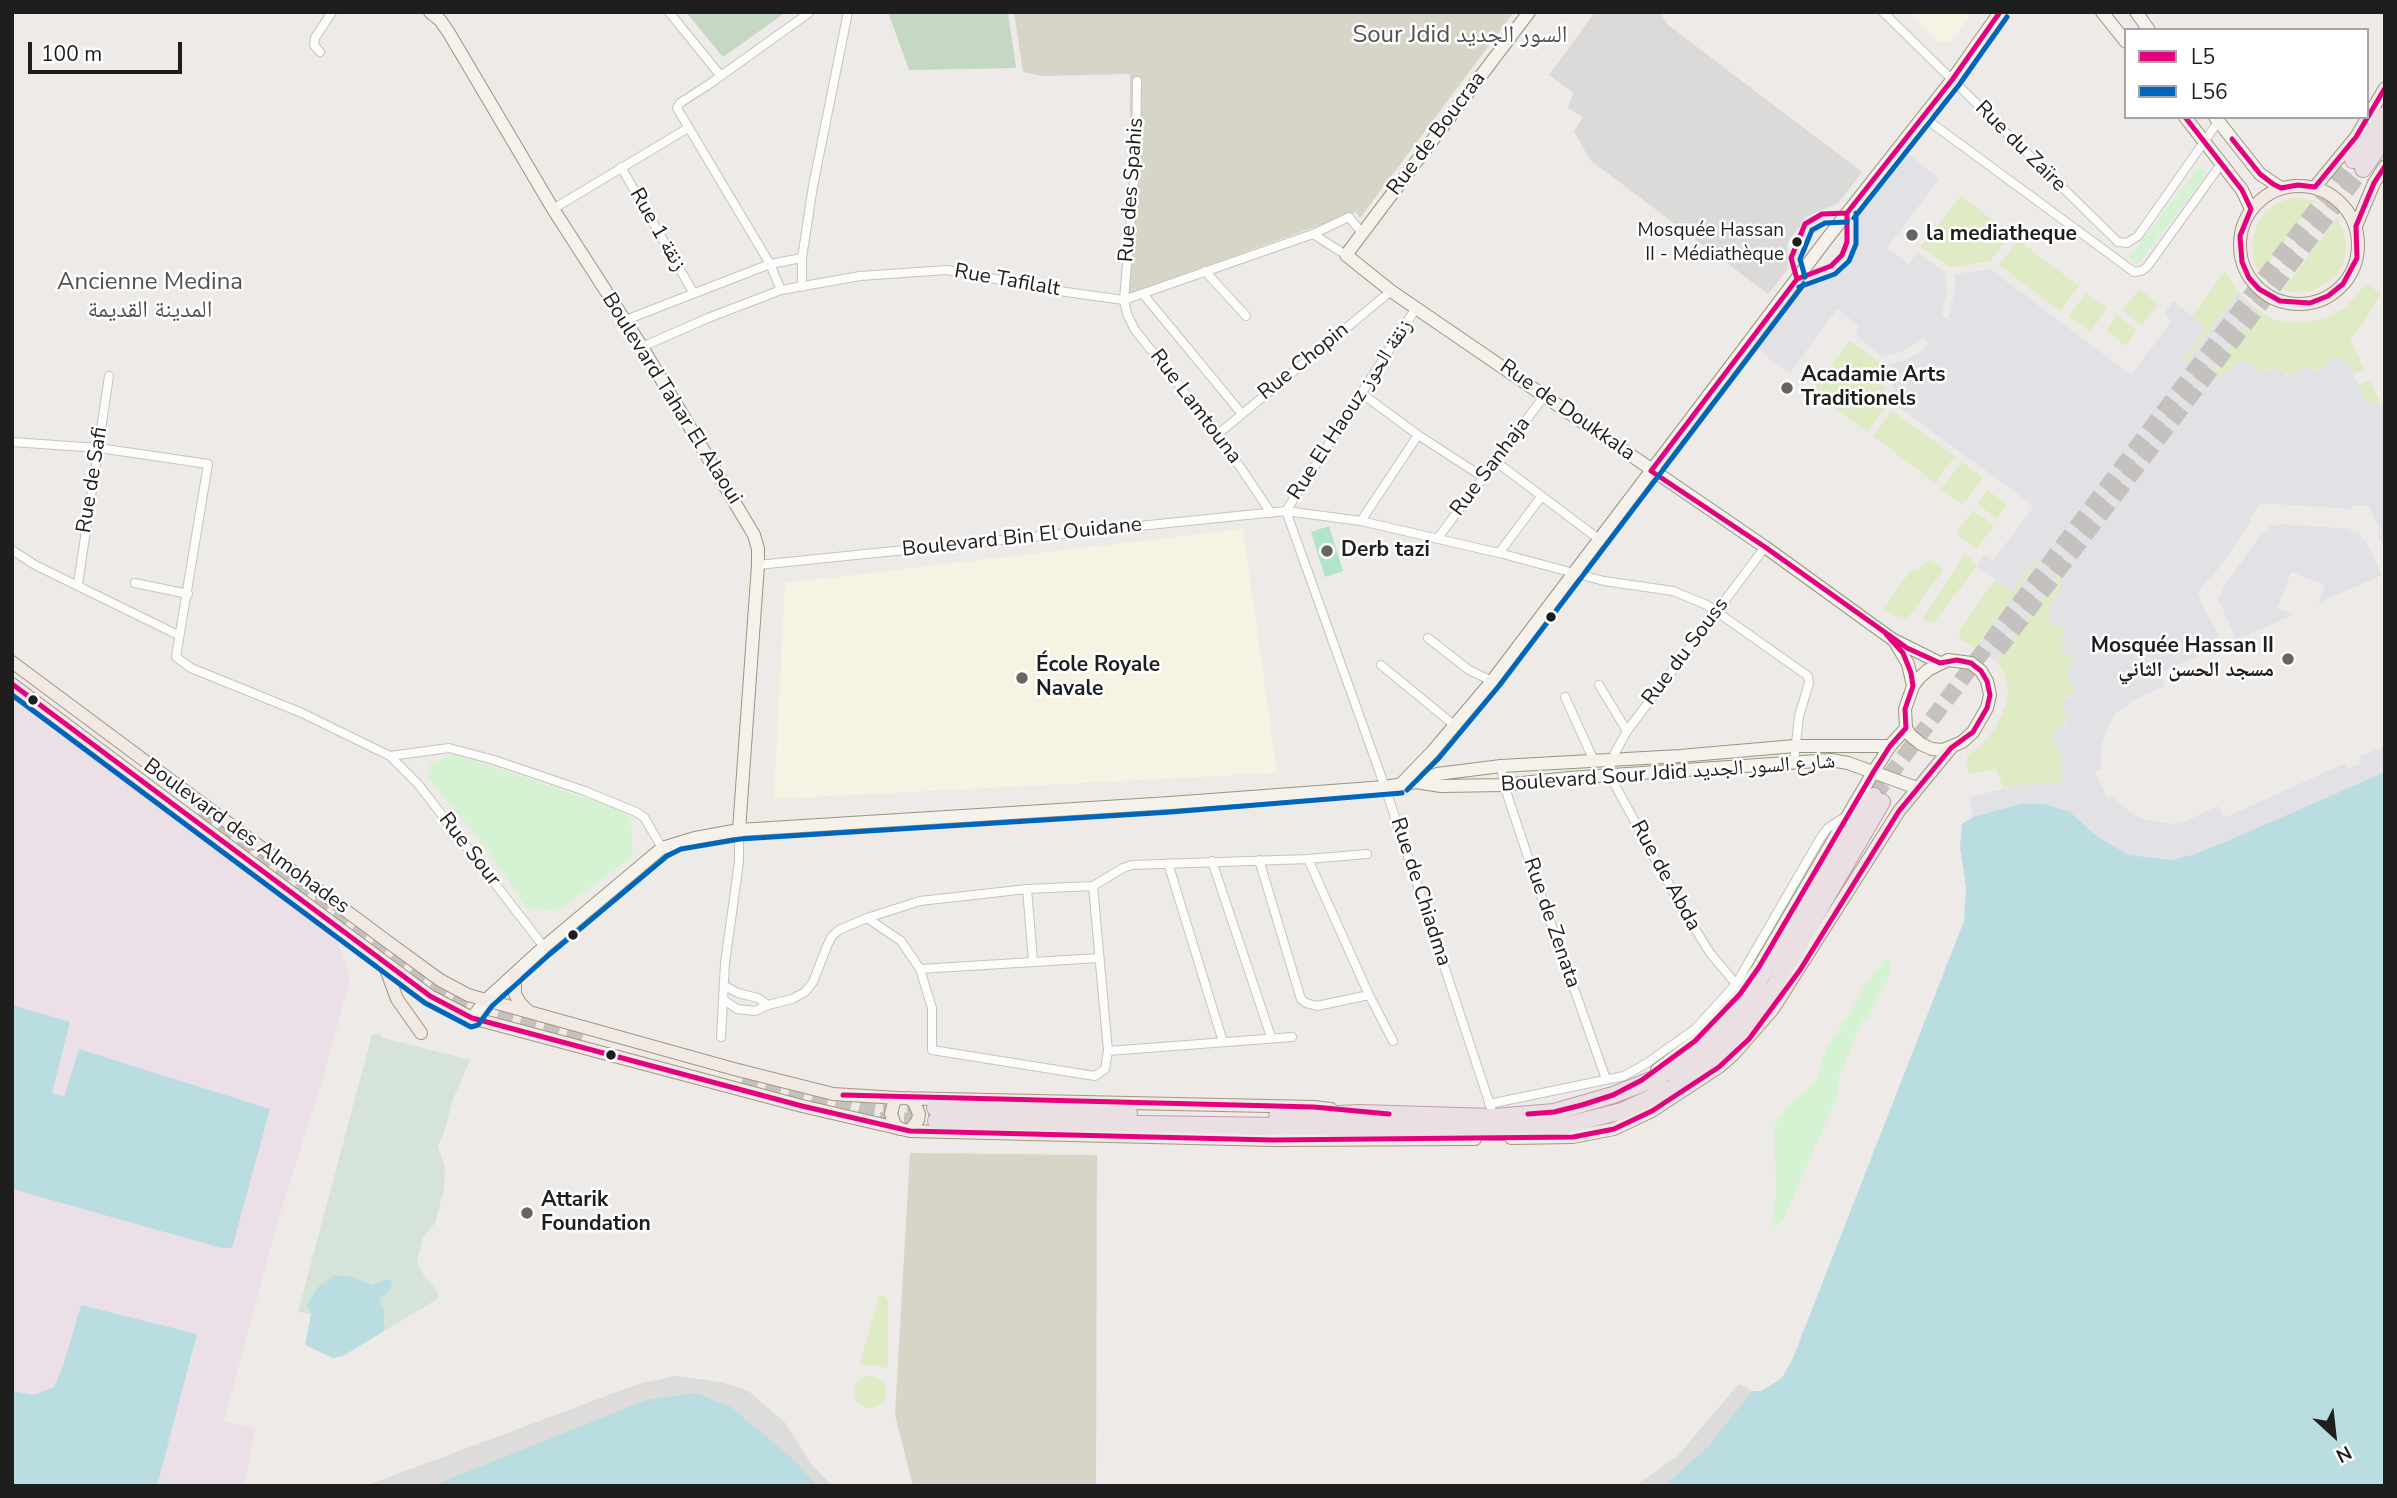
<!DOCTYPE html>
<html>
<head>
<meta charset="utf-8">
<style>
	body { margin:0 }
	#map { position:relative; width:2397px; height:1498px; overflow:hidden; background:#edeae7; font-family:"Nunito Sans",sans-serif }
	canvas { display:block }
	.frame { position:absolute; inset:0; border:14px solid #1e1e1e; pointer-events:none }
	.legend { position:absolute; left:2124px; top:28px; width:245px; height:91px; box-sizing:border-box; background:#fff; border:2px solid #a5a5a5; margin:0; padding:9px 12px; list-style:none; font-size:21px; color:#1e1e1e }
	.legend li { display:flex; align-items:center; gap:14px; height:35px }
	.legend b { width:35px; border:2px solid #a5a5a5 }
	.north { position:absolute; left:2299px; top:1400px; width:70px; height:70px; -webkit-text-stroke:5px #fff; paint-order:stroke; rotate:153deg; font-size:19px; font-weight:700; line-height:28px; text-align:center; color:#1e1e1e }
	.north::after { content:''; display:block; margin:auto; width:24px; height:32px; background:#1e1e1e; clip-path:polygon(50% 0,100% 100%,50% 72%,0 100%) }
	.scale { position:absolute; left:28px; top:42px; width:154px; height:32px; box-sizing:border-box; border:4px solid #1e1e1e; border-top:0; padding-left:9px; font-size:21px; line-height:24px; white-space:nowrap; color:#1e1e1e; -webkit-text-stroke:5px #fff; paint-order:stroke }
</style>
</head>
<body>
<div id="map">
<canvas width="2397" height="1498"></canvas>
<div class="frame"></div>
<ul class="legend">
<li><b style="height:9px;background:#e5007d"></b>L5</li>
<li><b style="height:9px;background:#0065bd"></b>L56</li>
</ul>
<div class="north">N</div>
<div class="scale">100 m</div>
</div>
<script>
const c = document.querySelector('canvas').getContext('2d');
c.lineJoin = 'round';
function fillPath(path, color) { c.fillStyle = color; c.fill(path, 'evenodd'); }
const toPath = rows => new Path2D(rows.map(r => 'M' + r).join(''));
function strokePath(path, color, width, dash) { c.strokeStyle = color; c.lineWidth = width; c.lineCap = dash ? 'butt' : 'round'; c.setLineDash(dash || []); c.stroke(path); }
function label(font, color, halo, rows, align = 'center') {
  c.font = font + ' "Nunito Sans","Noto Naskh Arabic",sans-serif'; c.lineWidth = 5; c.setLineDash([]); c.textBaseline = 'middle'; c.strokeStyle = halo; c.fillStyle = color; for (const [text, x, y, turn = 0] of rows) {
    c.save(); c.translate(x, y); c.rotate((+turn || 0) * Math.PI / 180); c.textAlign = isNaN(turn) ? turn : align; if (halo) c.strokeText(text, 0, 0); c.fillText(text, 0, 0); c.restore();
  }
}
const industrial = toPath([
	[12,696,334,932,350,979,322,1081,278,1220,224,1421,255,1429,244,1486,157,1486,197,1334,81,1305,63,1366,54,1387,33,1395,12,1391,12,1189,221,1248,270,1109,79,1049,64,1097,52,1093,70,1023,12,1005]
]);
const education = toPath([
	[1909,12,1973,12,1951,41,1939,43],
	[1243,529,1277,773,774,799,785,583]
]);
const religious = toPath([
	[1595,12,1665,12,1662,16,1668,25,1862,172,1838,203,1806,217,1787,244,1788,269,1768,294,1590,160,1574,131,1583,117,1568,108,1573,93,1549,75]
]);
const construction = toPath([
	[1014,12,1514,12,1360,218,1356,212,1129,294,1130,74,1042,76,1023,72],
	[910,1153,1097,1155,1096,1486,913,1486,895,1415]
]);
const grass = toPath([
	[1961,196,2011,234,1990,261,1950,267,1920,247],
	[2302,198,2315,201,2261,273,2255,265,2252,245,2258,221,2275,204,2291,198],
	[2337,217,2344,233,2346,246,2343,264,2337,274,2327,283,2312,291,2296,293,2283,290],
	[2018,240,2079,286,2060,311,1999,265],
	[2225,271,2238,292,2186,364,2182,361,2206,328,2192,316],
	[2366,284,2381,294,2362,325,2350,338,2364,369,2352,374,2347,361,2336,358,2323,370,2317,371,2312,368,2298,370,2293,376,2268,369,2262,373,2229,372,2215,379,2209,374,2256,309,2271,319,2283,322,2311,322,2328,317,2345,308],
	[2139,289,2158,304,2142,325,2123,310],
	[2086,293,2107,308,2090,332,2069,316],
	[2117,315,2137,330,2126,346,2106,330],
	[1850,340,1881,364,1887,406,1867,432,1812,391],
	[2370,380,2381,405,2366,404,2358,385],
	[1892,411,1955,456,1935,483,1873,436],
	[1962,462,1983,478,1962,505,1941,489],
	[1987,490,2007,504,1997,519,1977,504],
	[1973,510,1994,526,1976,549,1956,533],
	[1965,553,1977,566,1935,621,1929,623,1923,619],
	[2036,557,2040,560,1976,648,1960,639,1959,631,1995,580,2011,591],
	[1931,559,1943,570,1907,619,1900,615,1897,618,1883,608,1912,569,1917,571],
	[2058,575,2061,580,2059,593,2050,605,2052,623,2063,627,2073,664,2073,693,2067,696,2063,703,2063,709,2067,717,2054,743,2060,750,2063,784,2030,783,2004,789,1996,769,1968,774,1967,756,1984,743,1996,727,2007,703,2008,685,2003,670,1995,661],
	[879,1296,885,1296,888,1301,888,1366,885,1369,879,1365,862,1366,860,1363],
	'854 1392a16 16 0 1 1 32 0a16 16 0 1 1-32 0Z'
]);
const wetland = toPath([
	[379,1034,383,1038,470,1060,453,1099,444,1133,438,1146,445,1168,444,1189,435,1223,423,1237,417,1261,425,1278,435,1287,439,1298,384,1331,384,1310,379,1298,386,1279,373,1285,352,1277,311,1314,298,1312,372,1035]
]);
const cemetery = toPath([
	[686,12,786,12,723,57],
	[888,12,1008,12,1016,68,909,70]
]);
const park = toPath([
	[2201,165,2207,174,2138,264,2129,257],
	[454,754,622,810,631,821,633,856,558,911,527,908,486,848,427,776,430,764],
	[1886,958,1891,965,1889,977,1868,1017,1862,1021,1839,1077,1837,1096,1783,1220,1775,1227,1772,1223,1776,1193,1774,1126,1786,1107,1816,1083,1826,1049,1849,1015,1867,981]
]);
const pitch = toPath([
	[1329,526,1343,571,1325,577,1311,532]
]);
const plaza = toPath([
	[1898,145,1939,179,1887,248,1909,264,1917,252,1945,273,1947,292,1941,317,1948,319,1955,290,1955,274,1990,269,2131,375,2172,321,2164,314,2173,301,2206,328,2182,361,2186,364,2238,292,2256,309,2210,374,2214,379,2222,372,2229,372,2235,363,2245,360,2254,366,2257,373,2276,369,2286,376,2292,376,2304,367,2317,371,2323,370,2326,362,2336,357,2347,360,2366,404,2385,405,2385,551,2378,535,2381,533,2369,506,2352,506,2352,509,2261,503,2249,520,2251,522,2210,580,2208,579,2197,594,2223,645,2161,672,2165,686,2135,699,2116,713,2109,724,2101,747,2101,768,2095,772,2107,798,2112,796,2132,814,2145,820,2173,824,2186,821,2218,806,2224,818,2346,763,2348,769,2361,763,2359,757,2385,746,2385,772,2239,836,2195,854,2172,860,2129,855,2099,838,2070,812,1995,812,1973,817,1969,797,2030,783,2063,784,2060,750,2054,743,2053,737,2057,728,2065,724,2067,717,2063,709,2063,702,2073,693,2073,686,2067,675,2069,667,2073,664,2071,656,2065,653,2062,647,2061,639,2065,633,2063,627,2052,623,2048,618,2050,605,2059,593,2061,580,2058,575,1995,661,1976,648,2040,560,2036,558,2011,591,1977,566,1984,555,1993,561,2034,506,1895,404,1889,364,1906,360,1922,351,1929,344,1923,338,1902,352,1881,356,1855,334,1859,326,1837,309,1790,373,1768,358,1753,342,1758,336,1765,341,1812,280,1836,272,1847,260,1856,245,1857,215,1902,158,1894,151],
	[2281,524,2351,529,2351,532,2359,533,2363,542,2366,541,2382,575,2318,603,2325,585,2291,572,2277,608,2293,615,2236,640,2218,598,2223,591,2222,589,2263,532,2265,533,2271,525,2280,526]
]);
const water = toPath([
	[2385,772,2385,1486,1635,1486,1678,1456,1739,1384,1752,1391,1761,1391,1782,1378,1793,1358,1964,921,1966,888,1960,847,1962,824,1973,817,2021,804,2044,804,2070,812,2099,838,2129,855,2172,860,2195,854,2239,836],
	[12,1005,70,1022,52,1093,64,1097,79,1049,270,1109,232,1248,221,1248,12,1189],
	[335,1275,352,1277,372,1285,386,1279,393,1281,388,1293,379,1298,384,1310,384,1331,343,1356,333,1358,305,1345,311,1314,307,1305,318,1287],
	[81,1305,197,1334,157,1486,12,1486,12,1391,33,1395,54,1387,63,1366],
	[676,1376,724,1383,748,1391,785,1423,811,1464,832,1486,366,1486,639,1384]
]);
const pier = toPath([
	[676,1376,724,1383,748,1391,785,1423,811,1464,832,1486,817,1486,796,1462,731,1407,695,1393,646,1400,432,1486,366,1486,639,1384],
	[1739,1384,1752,1391,1708,1447,1664,1486,1635,1486,1678,1456]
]);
const highwayTunnel = toPath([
	[1998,650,2363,169],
	[1874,796,2353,160],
	[198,815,331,914,412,971,446,989],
	[430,990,462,1005,498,1018,584,1042],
	[743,1077,862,1108,878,1110,935,1108],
	[880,1120,936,1121]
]);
const street = toPath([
	[669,12,720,75],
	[1883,12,2118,242,2127,243,2138,236,2218,122],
	[320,52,314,45,315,38,332,12],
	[1137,81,1136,156,1124,300,1127,314,1135,330,1218,434,1271,513],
	[1922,116,2134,272,2141,271,2147,267,2221,164],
	[621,167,693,292],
	[553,209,688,128],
	[1313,234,1346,255],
	[1205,271,1246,316],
	[802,287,802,258,813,186,848,12],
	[781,290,770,264,677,108,680,103,711,83,810,12],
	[1143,294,1242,414],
	[623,321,770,264,802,258],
	[642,347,708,318,781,290,860,276,947,270,1066,292,1124,300,1313,234,1349,217,1362,233],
	[1361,393,1418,435,1483,477],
	[1218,434,1391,291],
	[12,442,99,448,208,464,176,657,191,668,302,713,390,756,418,784,544,947],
	[1495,461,1600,540],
	[1286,511,1385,787,1494,1117],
	[1286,511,1416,308],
	[1361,521,1418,435],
	[1437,539,1545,395],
	[12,550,35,565,178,635],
	[1499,553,1541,497],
	[758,565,1286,511,1361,521,1499,553,1604,581,1673,591,1707,605,1808,676,1809,683,1799,716,1794,762],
	[135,583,188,594],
	[78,584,109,376],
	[1428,638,1469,670,1492,681],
	[1381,665,1454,725],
	[1599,685,1627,731],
	[1565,697,1594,761],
	[390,756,449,748,494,760,585,791,636,812,644,817,662,848],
	[1501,766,1504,785,1535,878,1606,1079],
	[1308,859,1369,995,1393,1041],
	[1259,860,1301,999,1306,1003,1317,1006,1369,995],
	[1212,861,1271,1037],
	[1168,863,1223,1042],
	[1027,889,1033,961],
	[867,918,901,941,920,969,932,1008,932,1050,1095,1076,1105,1069,1108,1051,1093,886],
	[920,969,1098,958],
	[1736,984,1710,953,1682,908,1610,776,1611,760,1627,731,1765,547],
	[725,986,738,993,758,998,768,1005],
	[724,1000,737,1009,755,1011,768,1005,792,999,805,992,813,982,827,946,832,936,839,930,867,918,920,901,1027,889,1093,886,1123,868,1132,865,1308,859,1367,854],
	[721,1037,725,963,739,862,739,830],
	[1108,1051,1292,1037],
	[1489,1104,1624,1076,1647,1063,1695,1029,1736,984,1821,837,1828,828,1846,816]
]);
const secondary = toPath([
	[430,12,440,20,449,33,553,209,642,347,754,535,758,549,758,565,739,830],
	[1529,12,1346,255,1391,291,1765,547,1892,639,1940,663],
	[2102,12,2126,42],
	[2136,12,2149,30],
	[2185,117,2242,190,2251,209],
	[2215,117,2260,174,2281,188],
	[1895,642,1908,664,1913,686],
	[1948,660,1971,663,1981,671,1987,681,1990,695,1987,708,1973,732,1962,742,1943,750,1932,749,1921,744,1910,735,1906,728,1905,709,1913,686,1919,678,1928,670,1948,660],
	[1416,782,1441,786,1504,785,1569,778,1831,760,1848,763,1917,788],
	[1401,784,1432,752,1492,681,1826,240,1952,80,2000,12],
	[472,1018,486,1000,544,947,662,848,695,838,739,830,1170,803,1385,787,1416,782,1437,774,1501,766,1680,756,1795,746,1890,746],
	[1657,1070,1695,1041,1740,994,1759,967,1874,771,1890,746,1906,728]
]);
const primary = toPath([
	'2240 245a59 59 0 1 1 118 0a59 59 0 1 1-118 0Z',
	[2315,187,2356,137,2385,88],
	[2356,226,2374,183,2385,166],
	[12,662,384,939,440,980,468,995,734,1069,833,1094,898,1098,1314,1107,1331,1109],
	[12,684,430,996,472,1018,802,1106,910,1131,1272,1140,1475,1139],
	[383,961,397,999,421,1033],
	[515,974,515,994,520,1003,529,1012],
	[898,1098,894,1102,891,1114,895,1125,900,1129],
	[909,1098,914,1102,919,1114,918,1120,910,1131],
	[1511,1138,1573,1137,1614,1129,1652,1111,1719,1067,1733,1055,1773,1009,1899,811,1951,748]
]);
const highway = toPath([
	[2353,160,2372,137,2385,115],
	[2363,169,2385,138],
	[935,1108,1129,1113],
	[1277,1117,1360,1113,1494,1117,1554,1112,1613,1095,1654,1079,1673,1069,1708,1043,1739,1012,1874,796],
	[936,1121,1279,1126,1502,1132,1555,1128,1622,1111,1674,1087,1716,1056,1747,1023,1774,987,1882,802]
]);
const bus1 = toPath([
	[2185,117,2242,190,2251,209,2240,236,2242,262,2249,278,2259,289,2280,301,2310,303,2328,296,2343,284,2357,258,2356,226,2374,183,2385,166],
	[2232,139,2260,174,2273,184,2281,188,2298,185,2315,187,2356,137,2385,88],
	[1847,213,1952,80,2000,12],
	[1797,279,1791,258,1805,224,1822,214,1847,213],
	[1797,279,1831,266,1842,255,1847,242,1847,213],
	[1651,471,1797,279],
	[12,684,430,996,472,1018,802,1106,910,1131,1272,1140,1573,1137,1614,1129,1652,1111,1719,1067,1749,1039,1800,970,1899,811,1951,748,1973,732,1987,708,1990,695,1987,681,1981,671,1971,663,1957,660,1940,663,1907,648,1765,547,1651,471],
	[843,1095,1314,1107,1389,1114],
	[1528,1114,1554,1112,1582,1105,1613,1095,1642,1080,1695,1041,1740,994,1759,967,1874,771,1890,746,1906,728,1905,709,1913,686,1911,673,1903,653,1886,634]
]);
const bus2 = toPath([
	[1854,218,1959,85,2007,17],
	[1805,277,1800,259,1812,230,1825,223,1847,222],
	[1799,287,1835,274,1849,261,1856,244,1856,213],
	[12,695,425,1003,471,1027,478,1025,492,1006,550,954,667,856,681,849,740,839,1171,812,1402,793],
	[1407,790,1439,758,1499,686,1804,284]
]);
const markers = [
	[1912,235,7,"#666564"],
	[1797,242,6,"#1e1e1e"],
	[1787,388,7,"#666564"],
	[1327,551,7,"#666564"],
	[1551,617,6,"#1e1e1e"],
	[2288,659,7,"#666564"],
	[1022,678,7,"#666564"],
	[33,700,6,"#1e1e1e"],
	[573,935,6,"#1e1e1e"],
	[611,1055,6,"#1e1e1e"],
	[527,1213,7,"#666564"]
];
const busNames = [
	["Mosquée Hassan",1784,231],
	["II - Médiathèque",1784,255]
];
const streetNames = [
	["Rue de Boucraa",1437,134,-53],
	["Rue du Zaïre",2020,147,45],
	["Rue des Spahis",1132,190,-86],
	["Rue 1 زنقة",657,230,60],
	["Rue Tafilalt",1007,281,10],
	["Rue Chopin",1304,362,-39],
	["Boulevard Tahar El Alaoui",671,399,58],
	["Rue Lamtouna",1195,407,53],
	["Rue El Haouz زنقة الحوز",1351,410,-57],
	["Rue de Doukkala",1567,411,35],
	["Rue Sanhaja",1491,467,-53],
	["Rue de Safi",93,480,-81],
	["Boulevard Bin El Ouidane",1022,538,-6],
	["Rue du Souss",1686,652,-53],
	["Boulevard Sour Jdid شارع السور الجديد",1668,774,-4],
	["Boulevard des Almohades",246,837,36],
	["Rue Sour",469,850,52],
	["Rue de Abda",1665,876,61],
	["Rue de Chiadma",1420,892,72],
	["Rue de Zenata",1551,923,71]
];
const poiNames = [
	["la mediatheque",1926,235],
	["Acadamie Arts",1801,376],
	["Traditionels",1801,400],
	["Derb tazi",1341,551],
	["Mosquée Hassan II",2274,647,"right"],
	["مسجد الحسن الثاني",2274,671,"right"],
	["École Royale",1036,666],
	["Navale",1036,690],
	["Attarik",541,1201],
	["Foundation",541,1225]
];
const quarterNames = [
	["Sour Jdid السور الجديد",1460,36],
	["Ancienne Medina",150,283],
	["المدينة القديمة",150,311]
];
fillPath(industrial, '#ebdfe8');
fillPath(education, '#f7f3e2');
fillPath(religious, '#dbdad8');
fillPath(construction, '#d7d4c8');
fillPath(grass, '#deebc4');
fillPath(wetland, '#d5e3d9');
fillPath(cemetery, '#c5d8c3');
fillPath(park, '#d5f3d2');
fillPath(pitch, '#b0e5c9');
fillPath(plaza, '#e1e1e6');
fillPath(water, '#b9dde1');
fillPath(pier, '#dddcda');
strokePath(highwayTunnel, '#c4c1bf', 16, [16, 8]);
strokePath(street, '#c5c4c3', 10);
strokePath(secondary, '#98967e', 14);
strokePath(primary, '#a39583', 14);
strokePath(highway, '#c49cad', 18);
strokePath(street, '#fcfcfb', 8);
strokePath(secondary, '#f4f2ea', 12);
strokePath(primary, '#f1eae4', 12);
strokePath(highway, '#eadfe2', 16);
strokePath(bus1, '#e5007d', 5);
strokePath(bus2, '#0065bd', 5);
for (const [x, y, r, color] of markers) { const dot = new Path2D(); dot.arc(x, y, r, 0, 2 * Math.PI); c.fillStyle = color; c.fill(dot); strokePath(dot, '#fff', 2.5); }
label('19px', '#1e1e1e', '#fff', busNames, 'right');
label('21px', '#1e1e1e', '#fff', streetNames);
label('bold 21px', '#1e1e1e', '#fff', poiNames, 'left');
label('24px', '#515151', '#fff', quarterNames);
</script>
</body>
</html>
